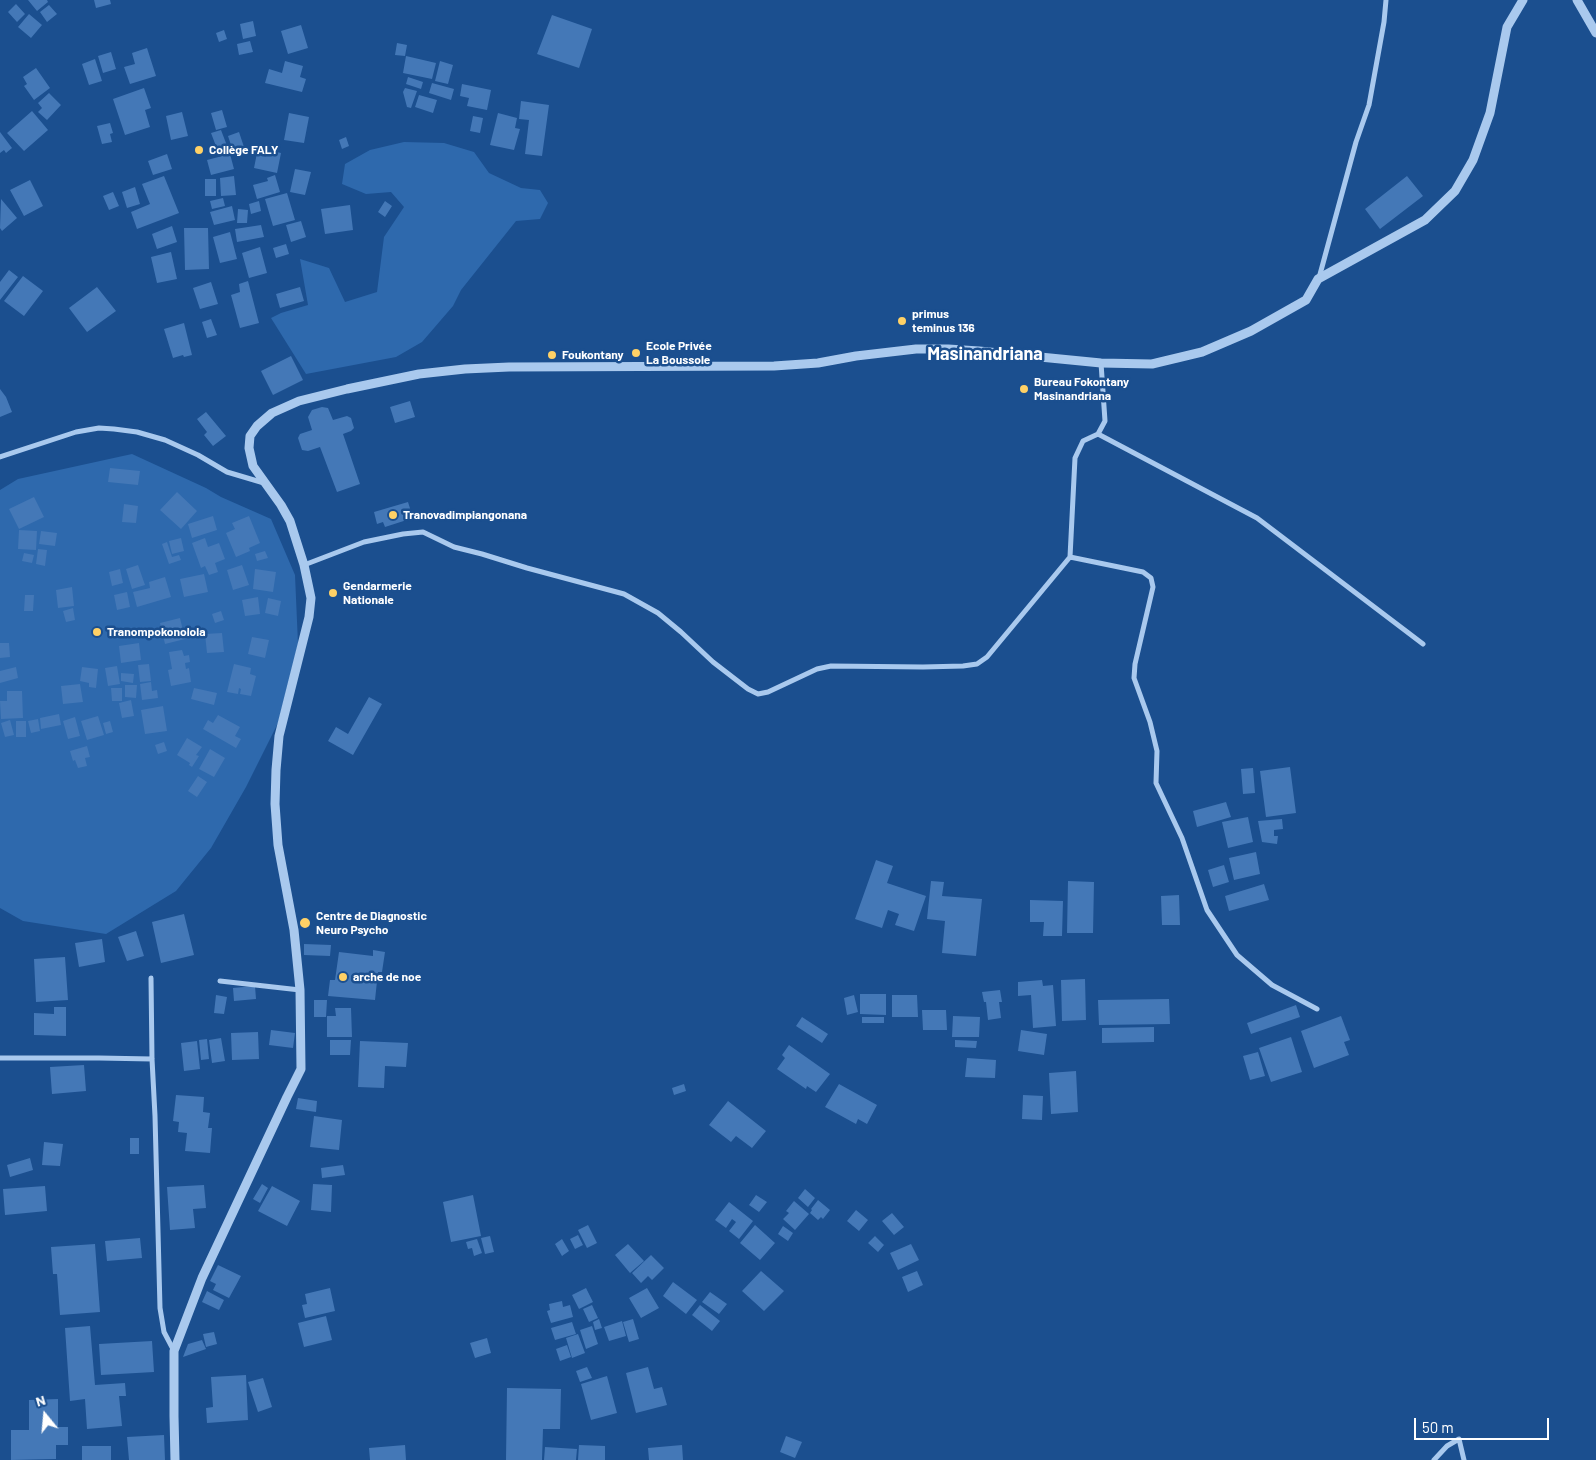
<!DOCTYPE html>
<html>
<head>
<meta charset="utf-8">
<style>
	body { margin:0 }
	#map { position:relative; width:1596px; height:1460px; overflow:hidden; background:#1b4f8f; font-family:Barlow,sans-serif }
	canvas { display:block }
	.north { position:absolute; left:20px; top:1390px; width:50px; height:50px; -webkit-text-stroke:4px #1b4f8f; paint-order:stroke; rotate:343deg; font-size:14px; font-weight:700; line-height:20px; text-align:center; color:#fff }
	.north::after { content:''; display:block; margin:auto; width:18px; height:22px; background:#fff; clip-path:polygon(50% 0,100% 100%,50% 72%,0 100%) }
	.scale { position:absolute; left:1414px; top:1418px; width:135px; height:22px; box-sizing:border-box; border:2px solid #fff; border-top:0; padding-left:6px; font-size:15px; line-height:18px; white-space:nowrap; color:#fff; -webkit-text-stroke:4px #1b4f8f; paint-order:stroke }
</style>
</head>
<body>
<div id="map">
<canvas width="1596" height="1460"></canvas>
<div class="north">N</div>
<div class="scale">50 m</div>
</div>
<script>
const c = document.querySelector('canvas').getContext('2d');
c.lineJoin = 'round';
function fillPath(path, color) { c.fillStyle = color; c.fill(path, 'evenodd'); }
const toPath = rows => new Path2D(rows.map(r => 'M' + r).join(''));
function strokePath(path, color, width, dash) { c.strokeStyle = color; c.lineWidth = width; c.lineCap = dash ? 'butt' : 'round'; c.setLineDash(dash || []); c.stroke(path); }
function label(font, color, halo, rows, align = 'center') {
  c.font = font + ' Barlow,sans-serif'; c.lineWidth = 5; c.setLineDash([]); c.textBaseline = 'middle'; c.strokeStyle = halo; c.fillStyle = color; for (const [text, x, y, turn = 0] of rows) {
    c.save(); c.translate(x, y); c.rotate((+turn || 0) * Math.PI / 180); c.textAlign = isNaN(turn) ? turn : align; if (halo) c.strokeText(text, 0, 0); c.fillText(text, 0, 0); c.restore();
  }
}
const green = toPath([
	[404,142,444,143,474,152,489,173,521,188,540,190,548,203,540,219,516,221,461,290,453,306,422,342,396,357,306,374,271,318,281,313,308,305,300,259,329,268,345,302,377,292,384,237,404,207,391,192,366,194,342,184,345,164,370,150],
	[132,454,206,488,221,497,271,519,295,575,298,644,278,723,246,787,211,848,176,891,106,934,23,921,0,908,0,490,18,479]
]);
const building = toPath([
	[28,0,47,0,48,2,37,11],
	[94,0,110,0,111,4,96,8],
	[16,4,25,14,17,22,8,12],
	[49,5,57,14,47,22,40,12],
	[29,14,42,25,31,38,18,27],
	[552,15,592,29,579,68,537,54],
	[253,21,256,36,243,39,240,24],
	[301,25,308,48,288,54,281,31],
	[224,30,227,39,219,42,216,33],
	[250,41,253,52,239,55,237,44],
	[397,43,407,45,405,56,395,55],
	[147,48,156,76,130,84,124,67,135,64,132,53],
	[111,52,116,69,103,73,98,56],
	[406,56,436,63,432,79,403,73],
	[95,59,102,81,89,85,82,64],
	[285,61,303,66,300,77,306,79,302,92,265,83,269,69,282,73],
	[440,61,453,65,448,84,435,81],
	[36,68,50,88,34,100,24,86,27,84,23,77],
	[408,77,423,82,421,89,406,84],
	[432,83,454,89,451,100,429,93],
	[462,84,491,90,487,110,467,106,469,98,460,96],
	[144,88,151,108,145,110,150,127,125,135,113,99],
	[405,88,417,91,411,108,407,107,403,92],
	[49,93,61,105,47,120,38,112,42,108,38,103],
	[419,95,437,100,433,113,415,107],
	[521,101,549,105,542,156,525,154,529,120,519,119],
	[222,110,227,127,216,130,211,113],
	[32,111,48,130,24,151,7,133],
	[182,112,188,136,171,140,166,116],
	[289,113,309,117,304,143,284,140],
	[498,113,517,118,515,128,520,129,514,150,490,145],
	[473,116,483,118,480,133,470,131],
	[110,123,113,133,110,134,112,142,102,144,97,126],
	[221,130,229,151,219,154,211,133],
	[0,132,12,148,6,153,4,150,0,153],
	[239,132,244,147,233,151,228,136],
	[346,137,349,146,342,149,339,140],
	[258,148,281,153,277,173,254,168],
	[167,154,172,169,153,175,148,161],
	[230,154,234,169,211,175,207,160],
	[295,169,311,172,305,195,290,192],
	[275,175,280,192,257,199,253,185,268,181,267,178],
	[164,176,179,213,137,229,131,212,150,204,142,184],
	[234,176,236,195,221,196,220,178],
	[1407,176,1423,196,1380,229,1365,209],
	[205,179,216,179,216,196,205,196],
	[30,180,43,206,24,216,10,190],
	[135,187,140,204,127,208,122,192],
	[113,192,119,206,109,210,103,196],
	[287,193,295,220,273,226,265,199],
	[223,198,225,206,212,209,210,201],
	[1,199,17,218,2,231,0,228],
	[259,201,261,211,251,214,249,204],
	[385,201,392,206,385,217,378,212],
	[350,205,353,230,325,234,321,209],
	[232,206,235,220,214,225,210,212],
	[238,209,248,210,247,223,237,223],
	[301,221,306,237,291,242,286,225],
	[261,225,264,237,237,242,235,229],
	[172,226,177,242,157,249,152,234],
	[184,228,208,228,209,269,185,270],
	[230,232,237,259,220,263,213,237],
	[286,244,289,254,276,258,273,248],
	[260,247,267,273,249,278,242,253],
	[171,252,177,279,157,283,151,257],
	[9,270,18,277,0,300,0,282],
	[23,276,43,291,24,316,4,301],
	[248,281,259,323,240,328,231,295,240,292,239,284],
	[211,282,218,304,200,309,193,288],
	[97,287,116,311,87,332,69,308],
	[300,287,304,301,280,308,276,294],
	[211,319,217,335,207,338,202,322],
	[184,323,192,355,184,357,183,355,173,358,164,329],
	[291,356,303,380,273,395,261,371],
	[0,389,6,397,12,412,0,417],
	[410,401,415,417,395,423,390,407],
	[322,407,328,408,333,420,347,416,351,418,354,428,351,431,343,434,360,484,337,492,320,447,308,451,302,450,298,438,300,434,312,430,308,417,312,410],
	[206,412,226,436,213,446,204,435,207,432,197,419],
	[110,468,140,471,138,485,108,482],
	[177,492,197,511,181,529,160,510],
	[34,497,44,517,19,529,9,509],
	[408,502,413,518,385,527,383,522,377,524,374,512],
	[124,504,138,506,136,523,122,522],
	[213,516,217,530,192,538,188,524],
	[249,516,260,543,249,548,250,551,236,557,226,533,235,529,232,523],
	[19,530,37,531,36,550,18,549],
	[41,531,57,533,55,546,39,544],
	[181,538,184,551,172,554,169,541],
	[205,538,208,547,219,543,225,559,215,563,218,572,209,575,205,566,201,568,192,543],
	[167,542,172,557,179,555,181,560,169,564,162,544],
	[38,549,47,550,45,566,36,564],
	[265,551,268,558,257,561,255,554],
	[24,553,34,555,32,563,22,561],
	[138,565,145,585,132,589,126,569],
	[242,565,249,585,233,590,227,570],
	[120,569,123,583,112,586,109,572],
	[255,569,276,572,273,592,253,589],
	[204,574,208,592,184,597,180,579],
	[165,577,171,597,137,607,133,592,150,588,149,582],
	[72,587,74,606,58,608,56,590],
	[127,592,130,607,117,610,114,595],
	[25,595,34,595,33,611,24,611],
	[258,597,260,614,245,616,242,600],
	[268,598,281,601,278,616,265,613],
	[73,608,75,620,66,622,63,611],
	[221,611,224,620,215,623,212,614],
	[180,618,185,639,165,644,160,623],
	[222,633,224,652,207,653,205,634],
	[252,637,269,640,265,658,248,654],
	[0,643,9,643,10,657,0,658],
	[139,643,141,660,121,663,119,646],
	[182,650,184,656,189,655,190,662,185,663,186,669,189,668,191,682,171,686,168,670,172,669,169,652],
	[149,664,151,681,140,682,138,665],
	[234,664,251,668,250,674,256,676,251,696,240,694,241,689,239,688,238,694,227,692],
	[117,666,120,684,108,686,105,668],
	[16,667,18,678,0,683,0,671],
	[82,667,98,669,96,688,89,687,89,683,80,681],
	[121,673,134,674,133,683,121,681],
	[151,682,152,691,157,690,158,698,142,700,140,684],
	[80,684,83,702,63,704,61,686],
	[125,685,137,685,136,698,125,697],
	[111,688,122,688,122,701,112,701],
	[194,688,217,693,214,705,191,699],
	[7,691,22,691,23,718,1,719,0,701,7,701],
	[369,697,382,704,353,755,328,741,336,727,348,734],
	[131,700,134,716,122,718,119,703],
	[163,706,167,731,145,734,141,710],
	[59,714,61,725,41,729,40,718],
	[218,715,240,727,235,736,241,739,236,748,203,729,208,720,213,723],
	[98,716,104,735,87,740,81,721],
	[75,717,80,736,68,739,63,721],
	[38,719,40,731,31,733,28,721],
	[10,720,14,735,5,737,1,723],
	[16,721,26,721,26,737,16,737],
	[110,721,113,732,106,734,103,723],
	[187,738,202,747,196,755,199,756,192,767,189,765,190,763,177,755],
	[164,742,167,751,158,754,155,745],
	[87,746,90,757,85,758,87,766,78,768,75,760,73,761,70,751],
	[210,749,225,758,214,777,199,769],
	[1290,767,1296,813,1266,817,1260,771],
	[1253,768,1255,793,1243,794,1241,769],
	[198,776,207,782,197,797,188,791],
	[1226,802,1231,817,1197,827,1193,811],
	[1248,817,1253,842,1228,848,1222,822],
	[1282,819,1283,829,1274,830,1274,836,1278,836,1277,844,1262,842,1258,821],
	[1256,852,1260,874,1234,880,1229,858],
	[876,860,893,866,887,883,926,896,914,931,895,925,899,914,888,910,882,928,855,919],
	[1224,865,1229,882,1213,887,1208,870],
	[931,881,944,882,942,896,982,899,976,956,942,953,945,921,927,919],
	[1068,881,1094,882,1093,933,1067,933],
	[1264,884,1269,900,1229,911,1225,896],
	[1179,895,1180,925,1162,925,1161,896],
	[1030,900,1063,901,1062,936,1043,936,1044,922,1030,922],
	[184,914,194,955,161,963,152,922],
	[136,931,144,956,127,961,118,937],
	[102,939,105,962,79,967,75,943],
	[304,944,331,945,330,956,304,955],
	[373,950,385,952,382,972,378,972,375,1000,328,996,330,980,335,980,339,952,373,956],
	[65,957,68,1000,36,1002,34,959],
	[1085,979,1086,1020,1062,1021,1061,980],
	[1042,980,1043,986,1053,985,1056,1026,1033,1028,1031,995,1018,996,1018,982],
	[255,986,256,999,234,1001,233,988],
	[1000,990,1002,1002,999,1002,1001,1018,988,1020,986,1002,984,1002,982,992],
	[860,994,886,994,886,1015,860,1014],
	[216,995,227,997,224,1014,214,1013],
	[854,995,858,1012,847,1015,844,998],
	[892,995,917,995,918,1017,892,1017],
	[1169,999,1170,1024,1099,1025,1098,1000],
	[314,1000,327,1000,326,1017,314,1017],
	[1296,1005,1300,1017,1251,1034,1247,1023],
	[54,1007,66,1007,66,1036,34,1035,34,1013,54,1014],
	[335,1008,351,1008,352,1037,327,1037,327,1016,336,1016],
	[922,1010,946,1010,947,1030,923,1030],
	[953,1016,980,1017,979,1037,952,1037],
	[1341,1016,1350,1040,1344,1042,1349,1055,1314,1068,1301,1031],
	[802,1017,828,1034,822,1043,796,1026],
	[862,1017,884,1017,884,1023,862,1023],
	[1154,1027,1154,1042,1102,1043,1102,1028],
	[271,1030,295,1033,293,1048,269,1045],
	[1021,1030,1047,1034,1044,1055,1018,1051],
	[258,1032,259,1059,232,1060,231,1033],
	[1291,1037,1302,1072,1271,1082,1259,1048],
	[221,1038,225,1061,212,1063,209,1040],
	[207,1039,209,1059,201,1060,199,1040],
	[330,1040,351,1040,350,1055,330,1055],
	[955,1040,977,1041,976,1048,955,1047],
	[197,1041,200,1069,184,1071,181,1043],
	[360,1041,408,1043,406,1067,385,1066,384,1088,358,1087],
	[789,1045,830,1074,816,1092,807,1086,806,1089,777,1069,785,1058,782,1055],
	[1258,1052,1265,1076,1250,1080,1243,1056],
	[967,1058,996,1060,995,1078,965,1077],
	[84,1065,86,1091,52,1094,50,1067],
	[1076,1071,1078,1112,1051,1114,1049,1073],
	[684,1084,686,1091,674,1095,672,1088],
	[839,1084,877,1105,867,1124,858,1119,856,1124,825,1107],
	[176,1095,204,1097,203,1112,210,1113,208,1128,212,1128,210,1153,185,1151,187,1133,178,1132,179,1122,173,1121],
	[1023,1095,1043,1096,1042,1120,1022,1119],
	[298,1098,317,1101,316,1112,296,1109],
	[728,1101,766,1131,752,1148,736,1136,731,1142,709,1125],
	[314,1116,342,1120,339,1150,310,1147],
	[130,1138,139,1138,139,1154,130,1154],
	[44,1142,63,1144,60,1166,42,1165],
	[30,1158,33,1170,10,1177,7,1165],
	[343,1165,345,1175,322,1178,321,1168],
	[262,1184,268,1188,260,1203,253,1199],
	[313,1184,332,1185,331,1212,311,1210],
	[204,1185,206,1208,193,1209,195,1228,170,1230,167,1187],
	[45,1186,47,1211,5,1215,3,1189],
	[272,1186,300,1201,287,1226,258,1211],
	[805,1189,815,1198,808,1207,798,1198],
	[473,1195,481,1236,451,1242,443,1202],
	[756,1195,767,1202,759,1212,749,1205],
	[818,1200,830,1210,823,1219,821,1217,818,1220,810,1213,812,1210,811,1209],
	[794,1201,809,1214,795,1230,783,1219,789,1213,786,1211],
	[729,1202,753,1221,739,1239,729,1231,736,1222,732,1219,726,1228,715,1220],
	[856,1210,868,1220,859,1231,847,1221],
	[892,1213,904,1227,894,1235,882,1221],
	[588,1225,597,1243,587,1248,578,1230],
	[755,1225,775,1243,760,1260,740,1243],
	[783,1226,793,1233,788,1241,778,1234],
	[578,1235,583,1245,575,1249,570,1239],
	[490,1236,494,1252,485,1254,481,1238],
	[875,1236,884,1245,878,1252,868,1243],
	[140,1238,142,1258,107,1261,105,1241],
	[477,1239,482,1253,474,1256,472,1248,468,1249,466,1242],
	[562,1239,569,1251,562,1256,555,1244],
	[95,1244,100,1312,60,1315,57,1274,53,1274,51,1247],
	[628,1244,644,1261,630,1273,615,1255],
	[911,1244,919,1260,898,1270,890,1253],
	[651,1255,664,1268,652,1280,648,1276,641,1283,632,1273],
	[218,1265,241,1276,229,1298,213,1290,216,1284,210,1281],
	[761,1271,784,1291,764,1311,742,1291],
	[917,1271,923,1285,908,1292,902,1277],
	[673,1282,697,1300,686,1314,663,1296],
	[330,1288,335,1311,305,1318,302,1305,307,1304,305,1294],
	[586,1288,593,1302,579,1309,572,1295],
	[647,1288,659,1308,641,1318,629,1298],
	[207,1291,224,1300,219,1310,202,1302],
	[710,1292,727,1304,719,1314,702,1302],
	[562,1301,563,1307,570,1305,573,1317,551,1323,547,1311,550,1310,549,1304],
	[592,1305,598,1318,589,1322,583,1309],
	[700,1305,720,1321,712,1331,692,1315],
	[326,1316,332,1340,304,1347,298,1323],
	[599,1319,602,1328,595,1330,593,1322],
	[633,1319,639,1339,629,1342,623,1322],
	[622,1321,626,1336,609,1341,604,1327],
	[572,1322,576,1334,555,1340,551,1328],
	[90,1326,95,1385,125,1383,126,1396,119,1396,122,1426,87,1429,85,1399,70,1401,65,1328],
	[592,1326,598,1344,586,1349,580,1330],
	[214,1332,217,1344,206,1347,203,1334],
	[578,1334,585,1353,572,1358,566,1338],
	[487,1338,491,1353,475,1358,470,1343],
	[202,1340,206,1349,183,1357,188,1344],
	[152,1341,154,1372,101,1375,99,1344],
	[567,1345,571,1357,560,1361,556,1349],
	[587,1367,592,1378,580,1382,576,1371],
	[648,1367,654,1389,662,1387,667,1405,636,1413,626,1373],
	[246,1375,248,1420,207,1423,206,1408,213,1407,211,1377],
	[607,1376,617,1413,591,1420,581,1384],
	[263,1378,272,1407,258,1412,248,1382],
	[507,1388,561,1389,560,1429,543,1429,542,1460,506,1460],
	[58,1399,58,1427,68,1427,68,1445,56,1445,56,1459,11,1460,11,1430,29,1430,29,1400],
	[164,1435,165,1460,129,1460,127,1437],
	[786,1436,802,1442,795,1458,780,1452],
	[405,1445,406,1460,370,1460,369,1448],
	[579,1445,605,1446,605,1460,578,1460],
	[682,1445,683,1460,649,1460,648,1448],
	[82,1446,111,1446,111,1460,82,1460],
	[545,1447,577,1449,576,1460,544,1460]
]);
const minor = toPath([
	[1319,278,1356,142,1369,105,1384,22,1386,0],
	[1101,363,1105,421,1098,434,1083,441,1075,458,1070,557,1143,572,1151,578,1153,587,1135,664,1134,678,1150,722,1157,751,1156,783,1182,838,1207,910,1237,955,1272,985,1317,1009],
	[1098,434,1257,518,1423,644],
	[0,457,76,432,99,428,114,429,137,432,165,440,198,455,227,472,264,483],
	[304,565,364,542,403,534,423,532,454,547,482,554,527,568,624,594,658,613,681,632,713,662,748,689,758,694,768,692,817,669,831,666,923,667,963,666,977,664,987,657,1070,557],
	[151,978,152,1059,155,1116,160,1308,164,1332,174,1351],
	[220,981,300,990],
	[0,1058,99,1058,152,1059],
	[1434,1460,1447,1446,1459,1439,1464,1460]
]);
const tertiary = toPath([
	[1577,0,1596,33],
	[175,1460,174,1416,174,1351,202,1278,287,1097,301,1069,300,990,294,930,278,845,275,804,276,770,279,736,309,617,311,598,304,565,290,521,281,505,253,466,249,448,250,436,257,426,272,413,299,401,347,389,419,374,465,369,509,367,774,366,818,363,856,356,916,349,948,349,979,351,1101,363,1152,364,1202,352,1251,331,1306,300,1318,279,1425,220,1455,191,1473,160,1490,113,1507,27,1523,0]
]);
const markers = [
	[199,150,5,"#ffd166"],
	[902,321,5,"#ffd166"],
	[636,353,5,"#ffd166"],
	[552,355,5,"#ffd166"],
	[1024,389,5,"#ffd166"],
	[393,515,5,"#ffd166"],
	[333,593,5,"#ffd166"],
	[97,632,5,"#ffd166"],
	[305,923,6,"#ffd166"],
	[343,977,5,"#ffd166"]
];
const poiNames = [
	["Collège FALY",209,150],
	["primus",912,314],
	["teminus 136",912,328],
	["Ecole Privée",646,346],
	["La Boussole",646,360],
	["Foukontany",562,355],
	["Bureau Fokontany",1034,382],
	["Masinandriana",1034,396],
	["Tranovadimpiangonana",403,515],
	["Gendarmerie",343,586],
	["Nationale",343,600],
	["Tranompokonolola",107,632],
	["Centre de Diagnostic",316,916],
	["Neuro Psycho",316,930],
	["arche de noe",353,977]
];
const districtNames = [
	["Masinandriana",985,354]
];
fillPath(green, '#2e69ad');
fillPath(building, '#4478b7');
strokePath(minor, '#a9c9ee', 5);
strokePath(tertiary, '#a9c9ee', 9);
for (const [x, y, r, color] of markers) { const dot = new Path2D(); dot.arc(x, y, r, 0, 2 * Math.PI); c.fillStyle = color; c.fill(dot); strokePath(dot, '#1b4f8f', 2); }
label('bold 12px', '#fff', '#1b4f8f', poiNames, 'left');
label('bold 18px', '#fff', '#1b4f8f', districtNames);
</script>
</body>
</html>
